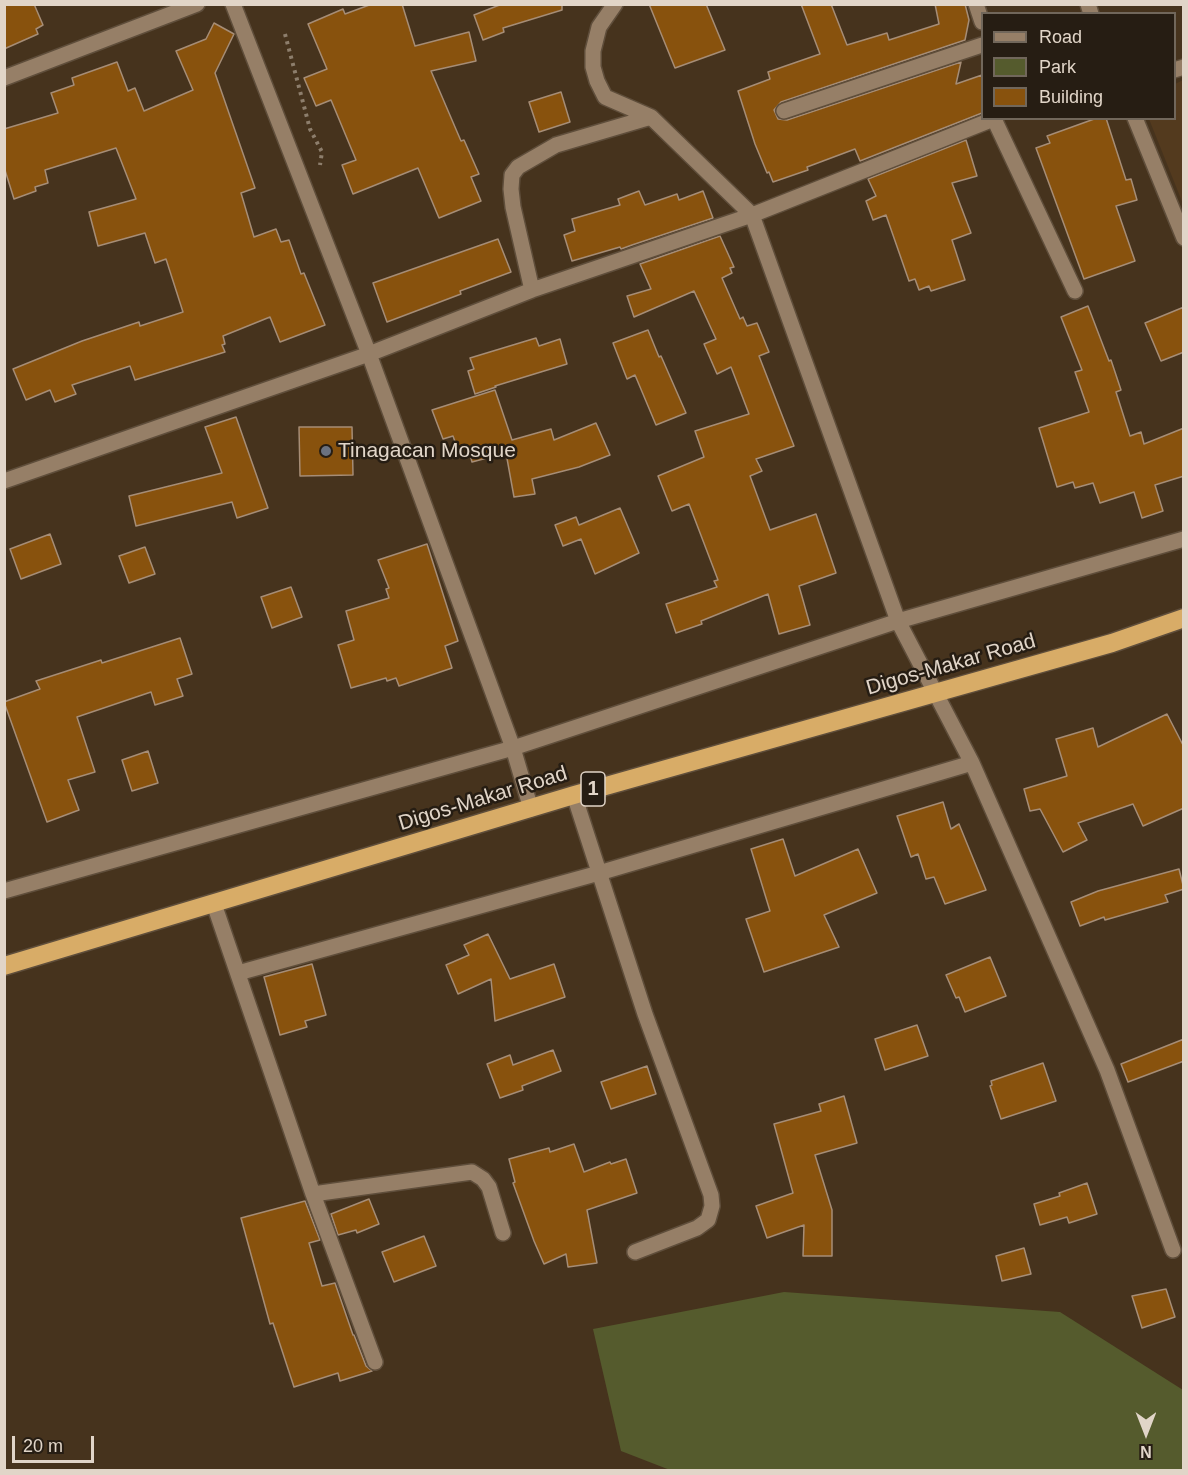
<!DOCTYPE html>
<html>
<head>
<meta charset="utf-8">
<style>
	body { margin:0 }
	#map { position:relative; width:1188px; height:1475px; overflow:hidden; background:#46331d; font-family:Arial,sans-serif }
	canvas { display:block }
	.frame { position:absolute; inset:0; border:6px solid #e1d5c8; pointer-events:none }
	.legend { position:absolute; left:981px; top:12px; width:195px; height:108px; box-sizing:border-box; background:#261d13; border:2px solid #71675b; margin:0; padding:8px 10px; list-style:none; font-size:18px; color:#e1d5c8 }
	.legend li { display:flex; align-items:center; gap:12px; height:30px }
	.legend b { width:30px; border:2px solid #71675b }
	.north { position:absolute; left:1116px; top:1403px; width:60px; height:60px; -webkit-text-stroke:4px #261d13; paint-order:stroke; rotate:180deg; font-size:16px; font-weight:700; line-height:24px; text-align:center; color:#e1d5c8 }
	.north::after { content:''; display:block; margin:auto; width:21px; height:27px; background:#e1d5c8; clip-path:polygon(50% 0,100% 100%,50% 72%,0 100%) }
	.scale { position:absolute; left:12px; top:1436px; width:82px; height:27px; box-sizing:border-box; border:3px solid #e1d5c8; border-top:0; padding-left:8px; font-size:18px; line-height:21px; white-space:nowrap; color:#e1d5c8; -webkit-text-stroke:4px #261d13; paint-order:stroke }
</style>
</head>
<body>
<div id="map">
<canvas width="1188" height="1475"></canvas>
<div class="frame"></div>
<ul class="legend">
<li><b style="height:8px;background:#967f67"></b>Road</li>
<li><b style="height:16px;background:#555b2d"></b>Park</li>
<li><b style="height:16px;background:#88520d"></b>Building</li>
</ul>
<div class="north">N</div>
<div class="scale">20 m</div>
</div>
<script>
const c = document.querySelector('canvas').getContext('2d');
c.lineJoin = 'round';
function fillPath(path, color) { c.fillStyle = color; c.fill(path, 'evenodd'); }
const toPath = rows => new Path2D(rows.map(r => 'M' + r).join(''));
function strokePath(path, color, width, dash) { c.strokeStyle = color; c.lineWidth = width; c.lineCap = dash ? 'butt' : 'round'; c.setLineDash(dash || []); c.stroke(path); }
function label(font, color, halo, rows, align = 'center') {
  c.font = font + ' Arial,sans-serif'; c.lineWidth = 5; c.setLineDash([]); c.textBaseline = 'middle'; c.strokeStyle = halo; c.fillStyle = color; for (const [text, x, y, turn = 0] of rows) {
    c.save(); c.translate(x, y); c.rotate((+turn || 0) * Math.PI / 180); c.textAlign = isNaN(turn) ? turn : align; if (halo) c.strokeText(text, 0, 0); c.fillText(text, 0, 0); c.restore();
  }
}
const built = toPath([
	[1183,80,1183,204,1149,119,1174,118,1175,84]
]);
const green = toPath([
	[784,1292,1060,1312,1183,1390,1183,1470,670,1470,621,1451,593,1329]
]);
const building = toPath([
	[4,4,34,4,43,25,36,29,38,34,4,49,4,4],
	[372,4,402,4,415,46,469,32,476,61,431,71,461,141,464,140,479,174,471,177,481,201,439,218,418,168,353,194,342,165,356,160,331,100,316,106,304,78,327,69,308,24,343,9,345,14,372,4],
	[502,4,562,4,562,10,503,28,504,32,483,40,474,15,502,4],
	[649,4,706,4,725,50,675,68,649,4],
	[801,4,831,4,847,45,887,33,889,40,939,24,935,4,965,4,969,20,965,40,781,102,774,110,778,119,787,120,961,62,956,84,982,75,982,113,860,161,855,149,807,167,808,170,773,182,769,172,767,173,755,144,738,91,770,79,768,72,820,54,801,4],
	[214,23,234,34,215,73,255,188,241,193,254,237,276,229,281,242,289,240,301,274,304,273,325,325,280,342,270,317,223,336,225,344,222,345,225,352,135,380,130,366,72,385,76,394,55,402,50,390,26,400,13,369,82,341,139,322,140,326,183,312,166,259,155,263,145,233,98,246,89,212,136,199,116,148,45,170,48,183,35,187,36,191,14,199,4,167,4,129,58,113,51,93,74,85,72,78,117,62,128,91,135,88,144,111,193,90,176,51,206,39,214,23],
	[561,92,570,122,539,132,529,102,561,92],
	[1097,118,1106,118,1126,180,1131,179,1137,200,1116,206,1135,261,1084,279,1036,148,1050,143,1047,136,1097,118],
	[966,140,977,176,952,183,971,233,952,240,965,280,931,291,929,286,919,290,915,279,909,281,886,215,873,220,866,201,876,196,868,179,966,140],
	[639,191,645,205,677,194,679,200,703,191,713,218,632,245,621,249,620,247,572,261,564,235,575,231,572,219,620,205,618,199,639,191],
	[720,236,734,267,730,268,732,273,722,278,740,319,743,317,747,326,757,323,769,352,759,356,794,446,756,459,762,471,750,476,770,530,816,514,836,573,799,586,810,625,779,634,768,594,701,621,702,624,676,633,666,604,717,587,714,581,718,580,689,504,672,511,658,476,704,457,695,431,749,414,731,367,717,374,704,344,716,339,694,291,634,317,627,296,651,289,640,264,720,236],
	[498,239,511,272,460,291,461,294,387,322,373,283,498,239],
	[1088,306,1109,361,1111,360,1121,390,1116,392,1130,436,1141,432,1144,444,1184,428,1184,476,1155,485,1163,511,1142,518,1134,492,1100,503,1093,483,1075,488,1073,482,1057,487,1039,428,1089,412,1075,372,1082,370,1061,317,1088,306],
	[1184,307,1184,352,1161,361,1145,323,1184,307],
	[648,330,659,357,661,356,686,413,656,425,635,375,627,379,613,343,648,330],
	[536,338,539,346,560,339,567,364,495,386,496,387,475,394,468,371,474,369,470,358,536,338],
	[495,390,512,440,551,429,554,440,596,423,610,455,579,467,532,479,535,494,514,497,506,453,472,462,468,447,458,450,453,436,443,439,432,410,495,390],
	[236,417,268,508,237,518,232,502,136,526,129,496,222,473,205,427,236,417],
	[299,427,352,427,353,475,300,476,299,427],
	[620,508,639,553,595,574,581,539,563,546,555,525,576,517,579,525,620,508],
	[50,534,61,564,21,579,10,549,50,534],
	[427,544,458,641,445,646,452,668,399,686,396,678,387,681,386,678,351,688,338,645,354,640,346,611,389,598,386,589,389,588,378,560,427,544],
	[145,547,155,574,129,583,119,556,145,547],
	[291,587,302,617,272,628,261,597,291,587],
	[180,638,192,674,177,679,183,696,155,705,151,692,77,717,95,772,68,780,79,810,47,822,4,702,40,689,36,681,101,660,102,663,180,638],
	[1167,714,1184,747,1184,808,1143,826,1133,804,1078,823,1087,840,1063,852,1040,809,1030,811,1024,789,1067,776,1056,739,1093,728,1098,747,1167,714],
	[148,751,158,783,132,791,122,760,148,751],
	[943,802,951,829,959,824,986,890,945,904,934,877,926,879,918,854,911,857,897,816,943,802],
	[783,839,795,876,858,849,877,893,824,915,839,947,764,972,746,919,770,911,751,849,783,839],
	[1179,869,1184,889,1165,895,1168,902,1105,920,1104,917,1080,926,1071,902,1098,891,1179,869],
	[488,934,510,979,554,964,565,997,495,1021,491,979,458,994,446,965,469,955,464,945,488,934],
	[990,957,1006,996,965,1012,959,997,956,998,946,975,990,957],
	[312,964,326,1015,305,1021,307,1027,280,1035,264,977,312,964],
	[917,1025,928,1056,885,1070,875,1039,917,1025],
	[1184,1039,1184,1061,1128,1082,1121,1064,1184,1039],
	[553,1050,561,1071,522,1086,523,1090,500,1098,487,1064,510,1055,513,1065,553,1050],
	[1043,1063,1056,1101,1001,1119,990,1086,992,1085,991,1081,1043,1063],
	[647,1066,656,1094,611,1109,601,1082,647,1066],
	[844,1096,857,1143,815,1155,832,1210,832,1256,803,1256,804,1225,767,1238,756,1206,793,1193,774,1124,821,1111,819,1104,844,1096],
	[574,1144,584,1172,610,1162,611,1164,626,1159,637,1193,587,1210,597,1263,568,1267,566,1254,544,1264,534,1241,513,1183,515,1182,509,1159,549,1148,550,1152,574,1144],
	[1087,1183,1097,1214,1069,1223,1067,1217,1040,1225,1034,1204,1060,1196,1059,1193,1087,1183],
	[369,1199,379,1224,357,1233,356,1230,338,1235,331,1214,369,1199],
	[305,1201,320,1240,309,1243,322,1286,335,1283,353,1335,354,1335,366,1366,372,1371,340,1381,338,1373,294,1387,273,1323,270,1324,241,1218,305,1201],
	[424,1236,436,1266,394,1282,382,1252,424,1236],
	[1024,1248,1031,1274,1002,1281,996,1256,1024,1248],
	[1166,1289,1175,1317,1142,1328,1132,1296,1166,1289]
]);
const path = toPath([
	[285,34,310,129,322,152,320,165]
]);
const street = toPath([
	[233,4,369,354,513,748,531,809],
	[615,4,599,27,593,51,593,67,597,81,605,97,651,117,752,215,898,621,972,763,1107,1070,1173,1250],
	[976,4,982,22],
	[1088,4,1091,14],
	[1174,70,1184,67],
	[4,78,197,4],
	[784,111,982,45],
	[1135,118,1184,238],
	[994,119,1075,291],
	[532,290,513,207,511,189,512,175,518,167,556,145,651,117],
	[4,481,369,354,532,290,752,215,996,118],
	[574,795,645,1014,711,1195,712,1206,708,1220,697,1228,635,1252],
	[4,891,513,748,898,621,1184,539],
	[214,904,313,1194,375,1362],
	[238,973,599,873,972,763],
	[313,1194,472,1172,483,1179,489,1187,503,1233]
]);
const highway = toPath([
	[4,966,574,795,1112,643,1184,618]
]);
const markers = [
	[326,451,6,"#6b7280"]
];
const shields = [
	[593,789,24]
];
const shieldNames = [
	["1",593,789]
];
const poiNames = [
	["Tinagacan Mosque",338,451]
];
const streetNames = [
	["Digos-Makar Road",951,665,-16],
	["Digos-Makar Road",483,799,-17]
];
fillPath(built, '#533a1e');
fillPath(green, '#555b2d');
fillPath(building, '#88520d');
strokePath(building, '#a68d76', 1.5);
strokePath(street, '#5f4e3b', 18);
strokePath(highway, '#5f4e3b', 21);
strokePath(path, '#8d7e6c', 4, [3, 4.5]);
strokePath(street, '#967f67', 15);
strokePath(highway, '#d8ac67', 18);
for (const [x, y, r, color] of markers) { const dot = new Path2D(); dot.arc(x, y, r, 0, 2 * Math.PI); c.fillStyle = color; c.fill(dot); strokePath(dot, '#261d13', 2); }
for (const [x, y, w] of shields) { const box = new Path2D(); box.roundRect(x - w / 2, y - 17, w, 34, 4.5); c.fillStyle = '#261d13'; c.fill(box); strokePath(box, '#e1d5c8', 1.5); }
label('bold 20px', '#e1d5c8', null, shieldNames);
label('21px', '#e1d5c8', '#261d13', poiNames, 'left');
label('21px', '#e1d5c8', '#261d13', streetNames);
</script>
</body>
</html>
